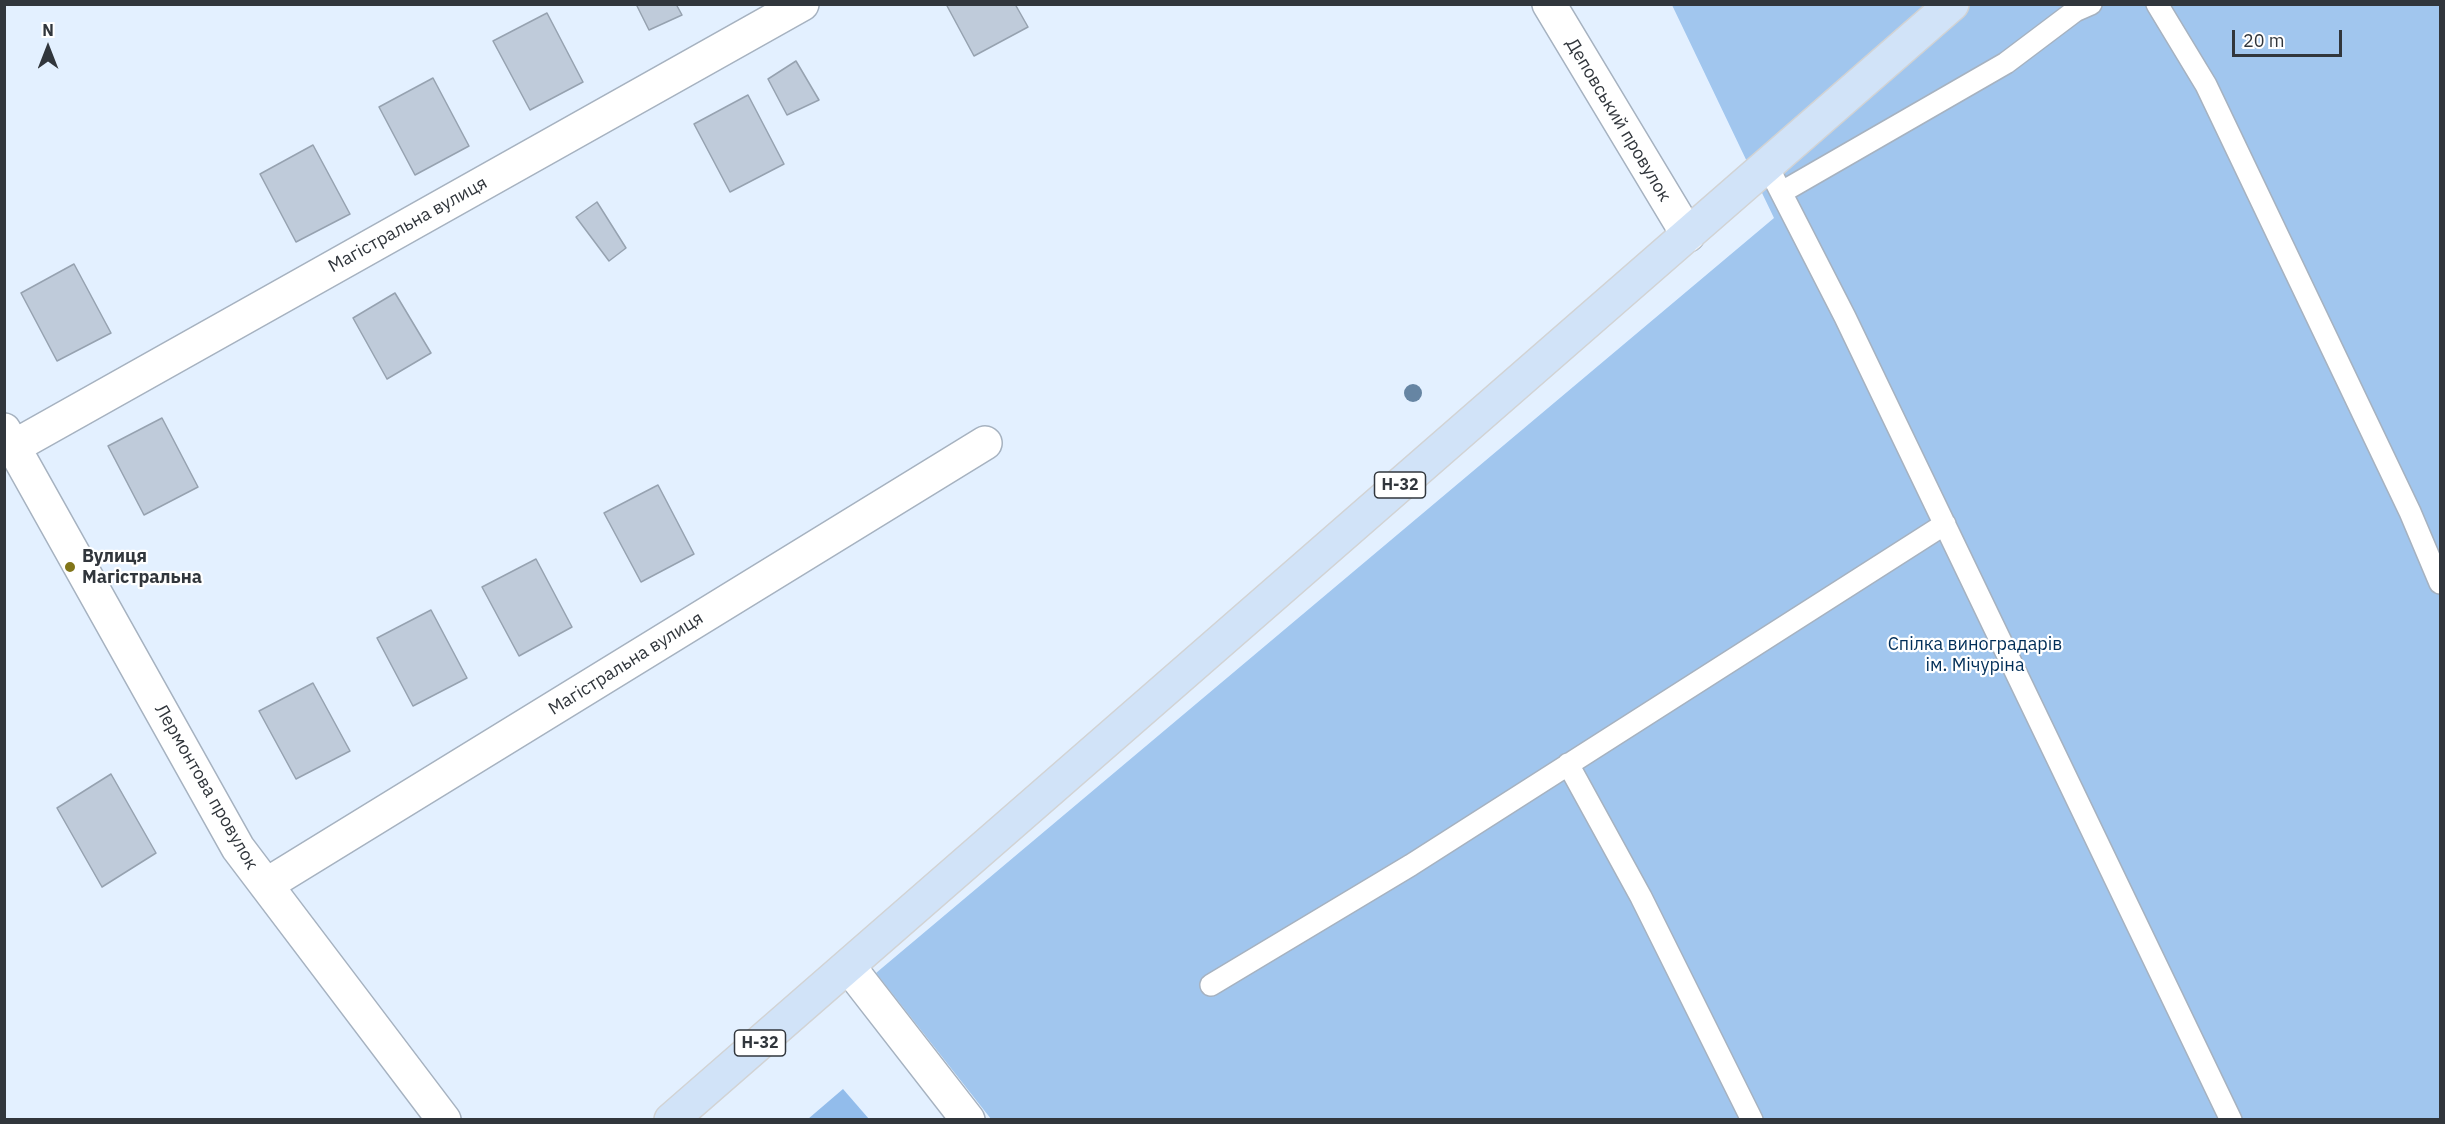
<!DOCTYPE html>
<html>
<head>
<meta charset="utf-8">
<style>
	body { margin:0 }
	#map { position:relative; width:2445px; height:1124px; overflow:hidden; background:#e3f0ff; font-family:"IBM Plex Sans",sans-serif }
	canvas { display:block }
	.frame { position:absolute; inset:0; border:6px solid #31363c; pointer-events:none }
	.north { position:absolute; left:18px; top:18px; width:60px; height:60px; -webkit-text-stroke:4px #fff; paint-order:stroke; rotate:0deg; font-size:16px; font-weight:700; line-height:24px; text-align:center; color:#31363c }
	.north::after { content:''; display:block; margin:auto; width:21px; height:27px; background:#31363c; clip-path:polygon(50% 0,100% 100%,50% 72%,0 100%) }
	.scale { position:absolute; left:2232px; top:30px; width:110px; height:27px; box-sizing:border-box; border:3px solid #31363c; border-top:0; padding-left:8px; font-size:18px; line-height:21px; white-space:nowrap; color:#31363c; -webkit-text-stroke:4px #fff; paint-order:stroke }
</style>
</head>
<body>
<div id="map">
<canvas width="2445" height="1124"></canvas>
<div class="frame"></div>
<div class="north">N</div>
<div class="scale">20 m</div>
</div>
<script>
const c = document.querySelector('canvas').getContext('2d');
c.lineJoin = 'round';
function fillPath(path, color) { c.fillStyle = color; c.fill(path, 'evenodd'); }
const toPath = rows => new Path2D(rows.map(r => 'M' + r).join(''));
function strokePath(path, color, width, dash) { c.strokeStyle = color; c.lineWidth = width; c.lineCap = dash ? 'butt' : 'round'; c.setLineDash(dash || []); c.stroke(path); }
function label(font, color, halo, rows, align = 'center') {
  c.font = font + ' "IBM Plex Sans",sans-serif'; c.lineWidth = 4.5; c.setLineDash([]); c.textBaseline = 'middle'; c.strokeStyle = halo; c.fillStyle = color; for (const [text, x, y, turn = 0] of rows) {
    c.save(); c.translate(x, y); c.rotate((+turn || 0) * Math.PI / 180); c.textAlign = isNaN(turn) ? turn : align; if (halo) c.strokeText(text, 0, 0); c.fillText(text, 0, 0); c.restore();
  }
}
const green = toPath([
	[1672,5,2440,5,2440,1119,991,1119,876,973,1774,218]
]);
const forest = toPath([
	[843,1089,869,1119,808,1119]
]);
const building = toPath([
	[636,4,676,4,682,15,649,30,636,4],
	[946,4,1015,4,1028,27,974,56,946,4],
	[547,13,583,82,530,110,493,41,547,13],
	[796,61,819,100,787,115,768,79,796,61],
	[433,78,469,146,415,175,379,107,433,78],
	[748,95,784,164,730,192,694,124,748,95],
	[313,145,350,214,296,242,260,174,313,145],
	[597,202,626,248,609,261,576,217,597,202],
	[74,264,111,333,57,361,21,293,74,264],
	[395,293,431,353,387,379,353,318,395,293],
	[162,418,198,487,144,515,108,446,162,418],
	[658,485,694,554,641,582,604,513,658,485],
	[536,559,572,627,519,656,482,587,536,559],
	[431,610,467,678,413,706,377,638,431,610],
	[313,683,350,751,296,779,259,711,313,683],
	[111,774,156,853,102,887,57,808,111,774]
]);
const lane = toPath([
	[2157,4,2206,85,2410,512,2440,583],
	[1767,165,1845,317,2231,1120],
	[1782,192,2006,63,2075,11,2091,4],
	[1568,764,1641,897,1752,1120],
	[1211,985,1411,865,1945,524]
]);
const street = toPath([
	[1549,4,1688,235],
	[4,430,238,848,444,1120],
	[15,446,802,4],
	[266,885,985,443],
	[849,967,968,1120]
]);
const primary = toPath([
	[671,1120,1952,4]
]);
const trees = [
	[1413,393]
];
const markers = [
	[70,567,6,"#817519"]
];
const shields = [
	[1400,485,51],
	[760,1043,51]
];
const shieldNames = [
	["Н-32",1400,485],
	["Н-32",760,1043]
];
const streetNames = [
	["Деповський провулок",1618,120,59],
	["Магістральна вулиця",408,225,-29],
	["Магістральна вулиця",626,664,-32],
	["Лермонтова провулок",206,787,60]
];
const poiNames = [
	["Вулиця",82,557],
	["Магістральна",82,578]
];
const parkNames = [
	["Спілка виноградарів",1975,645],
	["ім. Мічуріна",1975,666]
];
fillPath(green, '#a1c6ee');
fillPath(forest, '#92bceb');
fillPath(building, '#bfcbda');
strokePath(building, '#96a2b0', 1.5);
strokePath(lane, '#a6b2c0', 24);
strokePath(street, '#a6b2c0', 36);
strokePath(primary, '#d2d3d4', 36);
strokePath(lane, '#fff', 21);
strokePath(street, '#fff', 33);
strokePath(primary, '#d1e3f8', 33);
c.fillStyle = '#6685a3';
for (const [x, y] of trees) { c.beginPath(); c.arc(x, y, 9, 0, 2 * Math.PI); c.fill(); }
for (const [x, y, r, color] of markers) { const dot = new Path2D(); dot.arc(x, y, r, 0, 2 * Math.PI); c.fillStyle = color; c.fill(dot); strokePath(dot, '#fff', 2); }
for (const [x, y, w] of shields) { const box = new Path2D(); box.roundRect(x - w / 2, y - 13, w, 26, 4.5); c.fillStyle = '#fff'; c.fill(box); strokePath(box, '#31363c', 1.5); }
label('bold 16px', '#31363c', null, shieldNames);
label('18px', '#31363c', '#fff', streetNames);
label('bold 18px', '#31363c', '#fff', poiNames, 'left');
label('18px', '#002e58', '#fff', parkNames);
</script>
</body>
</html>
